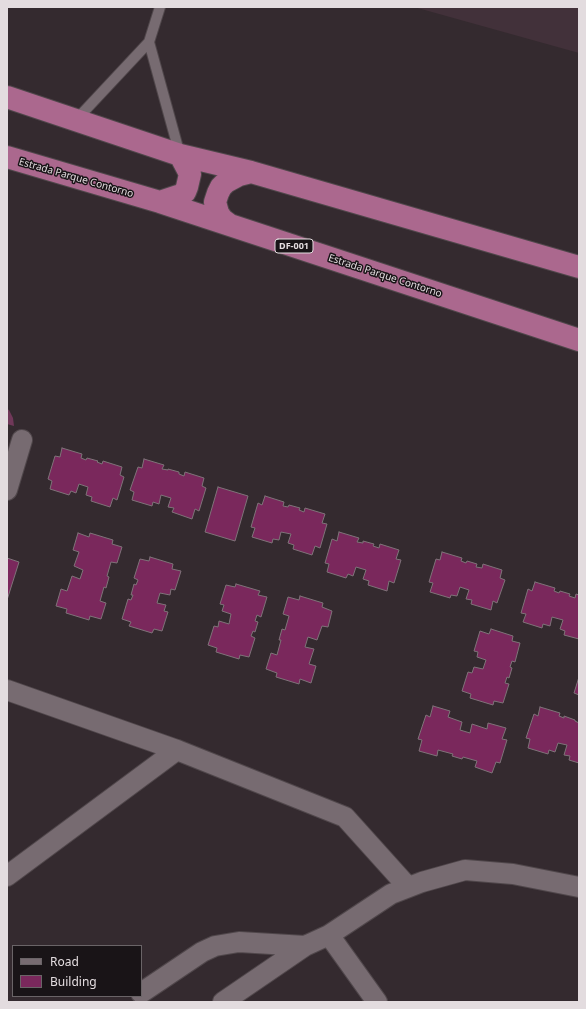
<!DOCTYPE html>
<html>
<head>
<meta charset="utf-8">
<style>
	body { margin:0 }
	#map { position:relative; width:586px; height:1009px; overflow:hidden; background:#342a2f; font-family:"Noto Sans",sans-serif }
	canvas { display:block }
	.frame { position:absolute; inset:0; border:8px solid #e3dcdf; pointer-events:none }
	.legend { position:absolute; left:12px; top:945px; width:130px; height:52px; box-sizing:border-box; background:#191417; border:1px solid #6a6467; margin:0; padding:5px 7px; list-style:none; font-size:12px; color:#e3dcdf }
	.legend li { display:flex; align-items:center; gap:8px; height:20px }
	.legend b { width:20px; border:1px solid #6a6467 }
</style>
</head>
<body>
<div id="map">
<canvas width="586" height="1009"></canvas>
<div class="frame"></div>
<ul class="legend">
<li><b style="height:5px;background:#776b71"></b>Road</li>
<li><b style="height:11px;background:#7a285c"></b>Building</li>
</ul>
</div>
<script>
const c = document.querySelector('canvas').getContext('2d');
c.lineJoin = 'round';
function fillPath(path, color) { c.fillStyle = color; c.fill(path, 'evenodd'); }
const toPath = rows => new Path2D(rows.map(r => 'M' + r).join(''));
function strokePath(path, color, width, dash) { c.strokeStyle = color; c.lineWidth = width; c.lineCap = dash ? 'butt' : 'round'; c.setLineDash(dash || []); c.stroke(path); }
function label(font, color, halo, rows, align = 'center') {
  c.font = font + ' "Noto Sans",sans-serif'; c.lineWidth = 3; c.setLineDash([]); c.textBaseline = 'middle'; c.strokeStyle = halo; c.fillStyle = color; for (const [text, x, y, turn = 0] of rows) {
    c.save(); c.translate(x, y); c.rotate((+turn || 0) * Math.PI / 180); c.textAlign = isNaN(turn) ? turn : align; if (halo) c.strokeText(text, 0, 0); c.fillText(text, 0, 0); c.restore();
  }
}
const built = toPath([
	[414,7,579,7,579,53]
]);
const green = toPath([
	[7,409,9,410,13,418,14,426,7,424]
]);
const building = toPath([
	[62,448,82,454,81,458,86,460,87,458,98,461,97,462,102,464,103,461,122,467,120,475,124,477,117,500,113,498,110,507,91,501,92,497,86,495,88,487,79,484,76,493,71,491,69,495,50,489,52,481,48,479,55,456,60,457,62,448],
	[144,459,164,465,162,469,168,470,168,469,179,472,179,474,184,476,185,472,204,478,202,486,206,488,199,511,195,509,192,519,172,512,174,508,168,507,171,498,161,495,159,504,153,502,152,506,132,500,134,492,130,490,138,467,142,468,144,459],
	[218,487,248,496,235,541,205,532,218,487],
	[265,496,284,502,283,506,288,507,289,505,300,508,299,510,304,512,305,508,325,514,322,523,327,524,320,548,315,546,312,555,293,549,294,545,288,543,291,534,281,532,279,540,273,539,272,543,252,537,255,528,251,527,258,503,262,505,265,496],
	[339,532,359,538,357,542,363,543,363,541,374,544,373,546,379,548,380,544,399,550,396,559,401,560,394,583,389,581,387,591,368,585,369,581,363,579,366,570,356,567,353,576,348,574,346,578,327,572,329,564,325,563,332,539,337,541,339,532],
	[78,533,89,537,90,533,113,540,112,544,122,547,117,563,111,562,107,576,109,577,106,588,104,587,100,601,106,603,101,619,90,616,89,620,66,613,67,609,56,606,61,589,67,591,72,576,80,579,83,570,74,566,79,552,73,550,78,533],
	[442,552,462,558,461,561,466,563,467,561,477,564,476,567,482,568,483,564,502,570,500,578,505,580,497,603,493,601,491,610,471,604,472,600,466,599,469,590,460,587,457,596,451,595,450,598,430,592,433,583,429,582,436,559,440,560,442,552],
	[150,557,173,564,172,569,181,571,175,590,171,589,170,595,160,593,157,603,166,605,164,611,168,612,162,631,154,629,152,633,129,626,131,622,122,619,128,599,131,600,133,595,131,595,134,584,136,585,138,580,134,578,140,559,149,561,150,557],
	[7,558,19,562,7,600,7,558],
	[535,582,555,588,554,591,559,593,560,591,570,594,569,596,575,598,576,594,579,595,579,639,564,635,565,631,560,629,563,620,552,617,550,626,543,624,542,628,523,622,526,614,521,613,528,589,532,591,535,582],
	[236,584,260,591,258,595,267,597,261,617,257,615,255,621,258,622,255,632,253,631,251,636,255,638,249,657,240,655,239,659,216,652,217,648,208,645,214,626,218,627,219,621,229,624,231,614,222,611,224,605,220,604,226,585,235,587,236,584],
	[300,596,323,603,322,607,332,611,328,627,322,626,317,640,308,637,305,647,314,649,309,664,316,666,311,683,300,679,299,684,276,677,277,673,266,669,271,653,277,655,281,640,279,640,282,629,285,630,289,616,283,614,288,597,299,600,300,596],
	[491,629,513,636,512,641,520,643,515,662,512,661,510,667,512,668,509,678,507,677,505,683,509,684,503,703,494,701,493,705,470,698,471,694,462,691,468,672,472,673,474,667,483,669,486,660,477,657,478,652,474,651,480,631,489,634,491,629],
	[579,677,579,695,574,693,579,677],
	[433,706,450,711,448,717,462,722,460,730,470,733,472,724,487,729,488,723,506,728,502,739,507,740,500,763,496,762,492,773,475,767,477,761,463,757,462,759,452,756,453,754,438,750,437,756,419,751,422,740,418,739,426,715,430,717,433,706],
	[540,707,560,713,559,716,564,718,564,716,575,720,575,721,579,723,579,763,569,760,570,756,564,755,567,745,558,743,555,752,549,750,548,754,528,748,530,739,526,738,534,714,538,716,540,707]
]);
const service = toPath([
	[149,42,180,155],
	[76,120,149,42,160,7]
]);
const minor = toPath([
	[7,490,22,440],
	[7,690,177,750,345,817,408,887],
	[7,876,177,750],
	[329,935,377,1002],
	[141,993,202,952,215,946,239,942,305,946],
	[223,1002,305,946,329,935,391,894,422,882,465,870,513,874,579,887]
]);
const trunk = toPath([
	[7,97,180,155,251,172,579,267],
	[7,157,160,202,579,340],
	[160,202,181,195,185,192,187,187,190,174,180,155],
	[230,225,222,219,218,213,215,202,218,193,221,187,226,182,239,175,251,172]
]);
const shields = [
	[294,246,38]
];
const shieldNames = [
	["DF-001",294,246]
];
const streetNames = [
	["Estrada Parque Contorno",76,178,16],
	["Estrada Parque Contorno",385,276,18]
];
fillPath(built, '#42313a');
fillPath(green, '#703859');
fillPath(building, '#7a285c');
strokePath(building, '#7f7379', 1);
strokePath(service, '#50474b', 12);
strokePath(minor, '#50474b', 22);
strokePath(trunk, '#50474b', 24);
strokePath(service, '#776b71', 10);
strokePath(minor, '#776b71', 20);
strokePath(trunk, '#ab688e', 22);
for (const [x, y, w] of shields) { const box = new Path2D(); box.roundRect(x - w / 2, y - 7, w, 14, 3); c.fillStyle = '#191417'; c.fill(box); strokePath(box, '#e3dcdf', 1); }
label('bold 9px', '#e3dcdf', null, shieldNames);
label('10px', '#e3dcdf', '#191417', streetNames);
</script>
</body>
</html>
